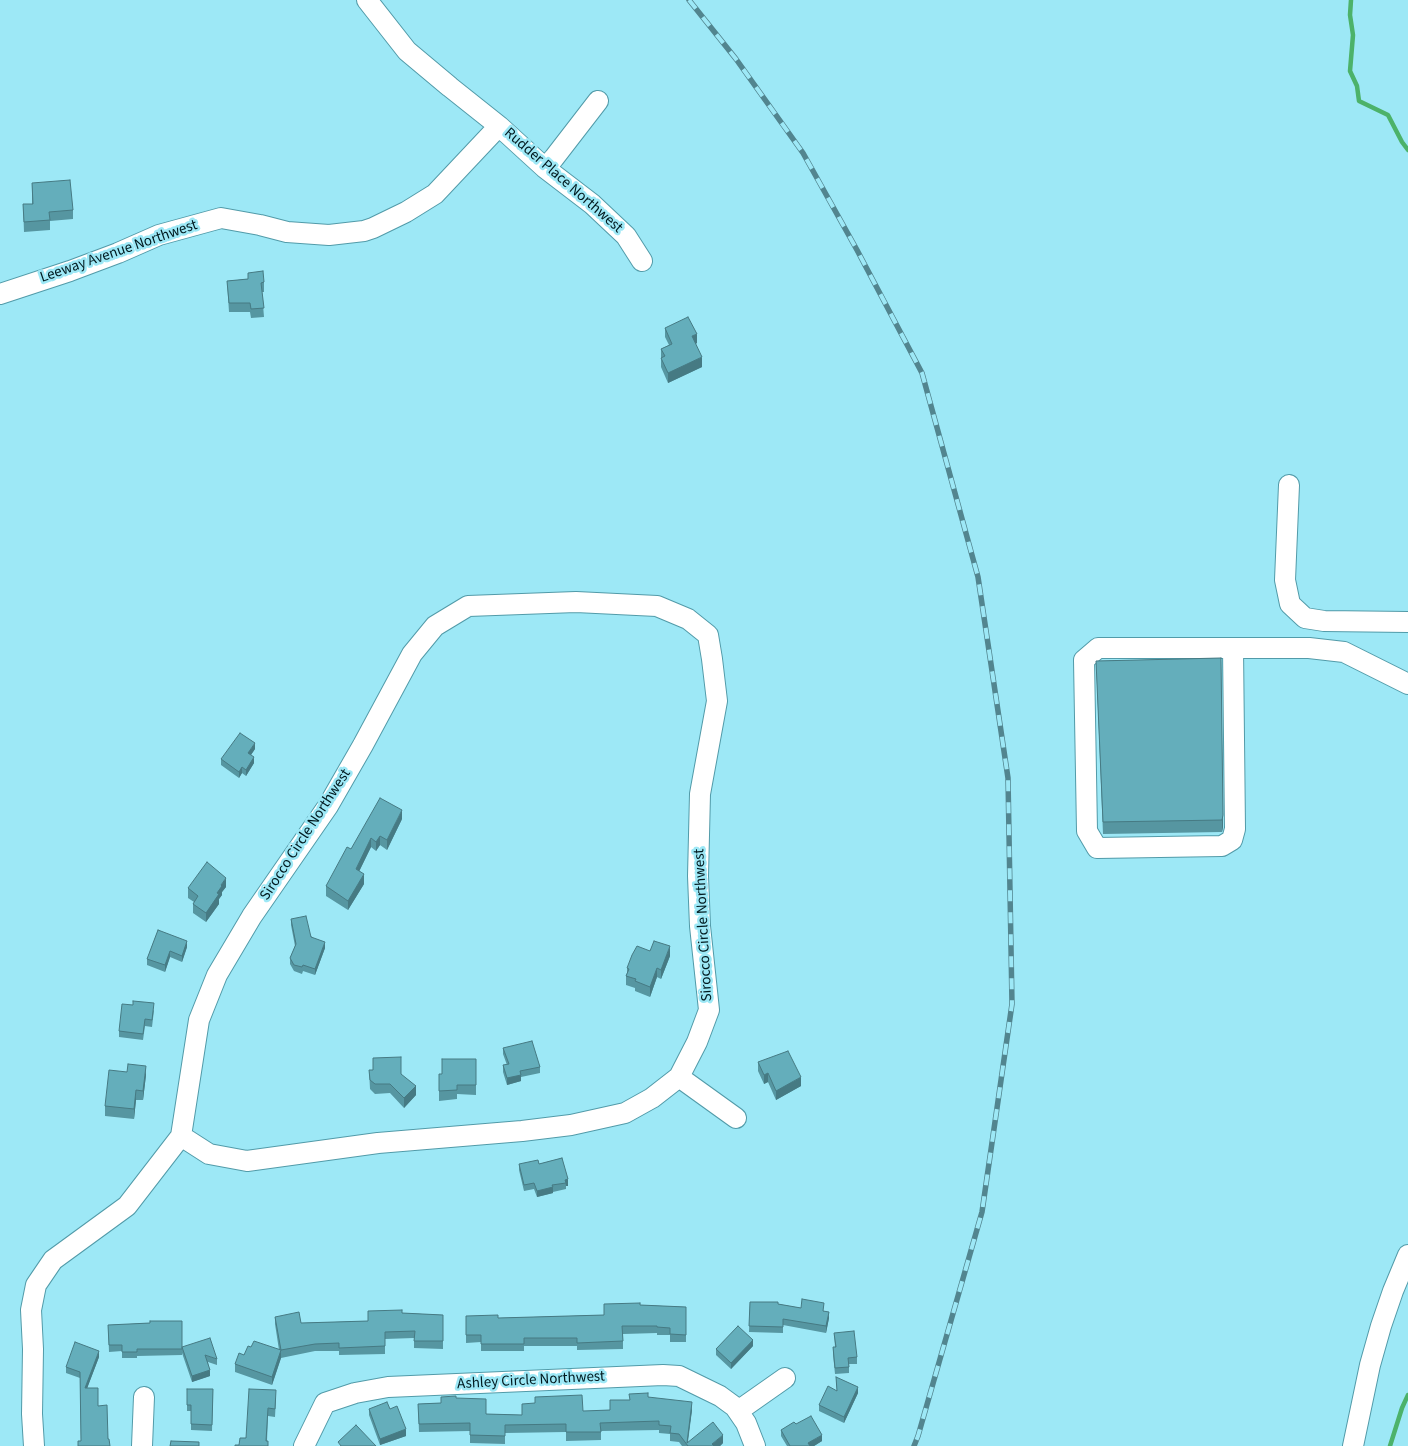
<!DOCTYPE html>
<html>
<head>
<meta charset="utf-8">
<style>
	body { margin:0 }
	canvas { display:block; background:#9de8f6 }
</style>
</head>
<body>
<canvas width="1408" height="1446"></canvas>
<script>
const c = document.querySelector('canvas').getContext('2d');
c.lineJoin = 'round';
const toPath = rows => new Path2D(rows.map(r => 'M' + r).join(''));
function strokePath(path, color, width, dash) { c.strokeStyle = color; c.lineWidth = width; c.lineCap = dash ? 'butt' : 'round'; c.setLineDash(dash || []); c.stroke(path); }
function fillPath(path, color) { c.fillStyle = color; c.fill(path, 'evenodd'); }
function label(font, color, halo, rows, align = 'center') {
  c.font = font + ' "Source Sans 3",sans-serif'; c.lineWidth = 5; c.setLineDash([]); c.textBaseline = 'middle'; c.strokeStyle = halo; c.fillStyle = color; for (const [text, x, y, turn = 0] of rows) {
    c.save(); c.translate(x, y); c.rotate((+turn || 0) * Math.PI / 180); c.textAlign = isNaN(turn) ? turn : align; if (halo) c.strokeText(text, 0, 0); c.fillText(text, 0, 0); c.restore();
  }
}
const stream = toPath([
	[1351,0,1350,15,1353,35,1350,71,1357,86,1359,101,1388,115,1402,142,1408,150],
	[1390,1446,1402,1408,1408,1395]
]);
const minor = toPath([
	[367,0,407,51,450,87,499,126,545,168,592,204,626,236,642,261],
	[545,168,554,158,598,101],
	[0,294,70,271,118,253,159,235,221,218,260,225,287,232,329,235,364,231,373,228,406,212,435,194,499,126],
	[1289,485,1285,580,1290,604,1305,618,1324,621,1408,622],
	[1233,648,1235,829,1232,840,1222,846,1097,848,1087,831,1084,660,1098,648,1309,648,1344,652,1408,684],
	[679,1077,736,1118],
	[738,1411,785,1378],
	[34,1446,32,1414,33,1349,31,1310,36,1285,53,1260,127,1206,181,1136,199,1020,217,975,252,916,328,806,363,745,412,654,435,626,468,606,576,602,657,606,688,619,708,635,712,659,717,701,700,794,698,876,700,926,709,1010,697,1042,679,1077,652,1098,625,1113,571,1125,522,1131,378,1143,247,1161,209,1154,181,1136],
	[142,1446,144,1397],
	[304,1446,325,1403,355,1393,388,1387,663,1375,679,1376,720,1396,735,1407,746,1423,755,1446],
	[1353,1446,1370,1365,1381,1326,1393,1291,1408,1255]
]);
const rail = toPath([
	[689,0,736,59,803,153,857,250,922,373,978,577,1008,778,1012,1004,982,1212,918,1436,914,1446]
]);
const wall = toPath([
	[32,183,73,210,73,219,50,221,50,230,24,232,23,204,32,204],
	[248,273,264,282,264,292,262,292,264,317,251,318,250,312,229,312,227,281,248,279],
	[665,328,697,343,695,344,702,367,668,383,661,367,661,349,669,345,665,337],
	[1221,658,1223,827,1222,832,1103,834,1096,661],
	[255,749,251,755,254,763,246,776,242,773,239,778,221,765,221,759],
	[402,819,387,850,380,845,376,851,371,847,359,871,364,884,348,910,326,896,326,886,351,849],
	[226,887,222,892,222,895,219,899,219,904,206,922,193,913,193,904,194,902,188,898,188,888],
	[291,919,325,948,315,975,303,971,302,974,294,971,290,964,290,958,295,946,291,925],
	[158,930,187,947,182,962,170,957,165,972,147,965,147,959],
	[650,951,670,956,661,979,657,977,650,997,635,991,635,988,626,985,626,976,627,973,627,968],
	[154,1010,152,1027,145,1026,143,1040,119,1037,119,1031],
	[503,1048,540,1067,540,1073,521,1077,521,1081,507,1085,503,1072,503,1065,507,1065,503,1054],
	[476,1059,476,1095,457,1094,457,1099,439,1101,439,1074,442,1074],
	[758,1062,801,1086,776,1100,768,1082,764,1084,758,1071],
	[369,1070,401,1074,416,1095,404,1108,390,1093,375,1094,370,1089],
	[146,1075,143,1100,136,1100,134,1119,105,1116,105,1106],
	[562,1158,568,1186,566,1186,566,1189,553,1192,553,1193,537,1197,534,1189,524,1191,519,1170,519,1164,539,1164],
	[750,1302,778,1304,801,1308,824,1311,829,1318,826,1333,783,1325,783,1333,749,1332],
	[640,1305,686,1307,686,1342,670,1342,670,1335,657,1335,657,1333,623,1334,623,1349,577,1350,577,1346,524,1346,524,1351,481,1351,481,1342,466,1343,466,1316,498,1318,604,1315],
	[402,1313,443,1315,443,1349,414,1348,414,1338,385,1339,385,1354,339,1355,339,1351,315,1351,281,1358,272,1385,235,1372,235,1364,251,1347,279,1350,275,1324,275,1317,301,1323,368,1321],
	[182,1321,182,1355,137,1356,137,1358,122,1358,122,1351,109,1352,108,1325,150,1323],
	[834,1333,857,1357,857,1364,849,1364,849,1373,835,1374,833,1354,833,1347,835,1347],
	[753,1346,731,1369,716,1355,716,1349],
	[182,1347,217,1359,217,1365,208,1362,210,1376,192,1382,182,1353],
	[99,1357,87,1388,81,1441,80,1378,66,1373,66,1367],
	[836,1377,858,1393,844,1423,819,1411,819,1405,837,1391],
	[187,1389,213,1389,212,1431,191,1430,191,1411,187,1411],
	[648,1397,692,1410,688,1442,723,1443,720,1446,682,1446,679,1442,670,1441,670,1434,659,1433,659,1430,601,1431,601,1440,566,1441,566,1432,505,1433,505,1444,470,1443,470,1431,419,1432,418,1404,441,1403,456,1398,486,1414,522,1415,610,1410,630,1400],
	[276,1398,275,1417,268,1416,267,1441,268,1446,239,1445,246,1438],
	[369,1409,390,1409,406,1436,380,1445,369,1415],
	[781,1430,822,1441,814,1446,787,1446,781,1436]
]);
const shadedWall = toPath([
	[697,334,697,343,692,346,692,336],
	[702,357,702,367,668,383,668,373],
	[255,743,255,749,248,759,248,753],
	[254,757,254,763,246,776,246,770],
	[242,767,242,773,239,778,239,772],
	[402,810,402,819,387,850,387,840],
	[1223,815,1223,827,1222,832,1222,820],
	[380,836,380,845,376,851,376,842],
	[371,838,371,847,356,878,356,869],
	[364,874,364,884,348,910,348,901],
	[226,878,226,887,222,892,222,895,219,899,219,904,206,922,206,913,217,893,221,885],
	[187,941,187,947,182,962,182,956],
	[325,942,325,948,315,975,315,969],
	[670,946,670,956,661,979,661,970],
	[170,951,170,957,165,972,165,965],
	[657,968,657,977,650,997,650,987],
	[146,1066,146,1075,143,1100,143,1091],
	[768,1073,768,1082,764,1084,764,1075],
	[521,1075,521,1081,507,1085,507,1078],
	[801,1077,801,1086,776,1100,776,1091],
	[416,1086,416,1095,404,1108,404,1098],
	[136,1090,136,1100,134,1119,134,1109],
	[568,1179,568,1186,566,1186,565,1180],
	[553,1187,553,1193,537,1197,537,1191],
	[829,1312,829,1318,826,1333,826,1326],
	[753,1340,753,1346,731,1369,731,1363],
	[281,1350,281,1358,272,1385,272,1377],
	[99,1351,99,1357,85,1394,85,1388],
	[210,1370,210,1376,192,1382,192,1376],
	[858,1387,858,1393,844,1423,844,1417],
	[692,1402,692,1410,687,1445,687,1444],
	[406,1429,406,1436,380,1445,380,1439],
	[723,1435,723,1443,720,1446,712,1446,712,1444],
	[822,1435,822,1441,814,1446,808,1446,808,1443]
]);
const building = toPath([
	[70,180,73,210,49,212,50,220,24,222,23,204,33,204,32,183,70,180],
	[263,271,264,282,261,283,264,308,251,309,250,303,229,303,227,281,248,279,248,273,263,271],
	[688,317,697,334,692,336,702,357,668,373,661,358,665,356,661,349,672,344,665,328,688,317],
	[1221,658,1223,815,1222,820,1103,822,1096,661,1221,658],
	[240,733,255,743,248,753,254,757,246,770,242,767,239,772,221,759,240,733],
	[380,798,402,810,387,840,380,836,376,842,371,838,356,869,364,874,348,901,326,886,347,847,351,849,380,798],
	[207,862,226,878,221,885,222,886,217,893,219,894,206,913,193,904,198,896,188,888,207,862],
	[306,916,311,937,325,942,315,969,303,965,302,967,294,965,290,958,296,944,291,919,306,916],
	[158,930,187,941,182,956,170,951,165,965,147,959,158,930],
	[654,941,670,946,661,970,657,968,650,987,635,981,636,979,626,976,629,969,627,968,632,955,637,946,650,951,654,941],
	[133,1001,154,1003,152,1020,145,1019,143,1034,119,1031,122,1004,133,1005,133,1001],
	[532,1041,540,1067,520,1071,521,1075,507,1078,503,1065,509,1064,503,1048,532,1041],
	[788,1051,801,1077,776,1091,768,1073,764,1075,758,1062,788,1051],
	[401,1057,401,1074,416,1086,404,1098,390,1084,375,1084,370,1080,369,1070,373,1070,373,1058,401,1057],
	[442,1059,476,1059,476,1085,457,1085,457,1090,439,1091,439,1074,442,1074,442,1059],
	[128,1064,146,1066,143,1091,136,1090,134,1109,105,1106,109,1070,127,1072,128,1064],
	[562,1158,568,1179,565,1180,566,1183,552,1185,553,1187,537,1191,534,1183,524,1185,519,1164,538,1160,539,1164,562,1158],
	[802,1299,824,1303,823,1311,829,1312,826,1326,783,1319,783,1327,749,1326,750,1302,778,1302,778,1304,801,1308,802,1299],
	[640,1303,640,1305,686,1307,686,1335,670,1334,670,1328,657,1327,657,1326,622,1326,623,1341,577,1343,577,1338,524,1338,524,1344,481,1344,481,1335,466,1335,466,1316,498,1315,498,1318,604,1315,604,1304,640,1303],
	[402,1310,402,1313,443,1315,443,1341,414,1341,415,1331,385,1332,385,1346,339,1348,339,1343,315,1344,281,1350,272,1377,235,1364,239,1353,244,1355,248,1346,251,1347,254,1341,281,1350,275,1317,299,1312,301,1323,368,1321,368,1311,402,1310],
	[150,1321,182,1321,182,1349,137,1349,137,1352,122,1352,122,1345,109,1345,108,1325,150,1323,150,1321],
	[738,1326,753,1340,731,1363,716,1349,738,1326],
	[854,1331,857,1357,848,1358,849,1367,835,1368,833,1347,836,1347,834,1333,854,1331],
	[210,1338,217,1359,205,1355,210,1370,192,1376,182,1347,210,1338],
	[75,1342,99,1351,85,1388,98,1388,98,1406,107,1405,108,1439,109,1439,110,1446,78,1446,78,1441,81,1441,80,1372,66,1367,75,1342],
	[836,1377,858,1387,844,1417,819,1405,828,1386,837,1391,836,1377],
	[187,1389,213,1389,212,1425,191,1424,191,1405,187,1405,187,1389],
	[249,1389,276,1390,275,1409,268,1408,266,1441,268,1441,268,1446,235,1446,235,1445,239,1445,240,1438,246,1438,249,1389],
	[648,1393,648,1397,692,1402,687,1443,713,1422,723,1435,712,1444,714,1446,688,1446,679,1434,670,1433,671,1426,659,1425,659,1421,600,1423,601,1432,566,1432,566,1424,505,1425,505,1436,470,1435,470,1423,419,1424,418,1404,441,1403,441,1397,456,1396,456,1398,486,1399,486,1414,522,1415,522,1404,535,1403,535,1397,582,1395,583,1411,610,1410,610,1400,630,1400,629,1394,648,1393],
	[387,1402,390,1409,397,1406,406,1429,380,1439,369,1409,387,1402],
	[811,1416,822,1435,808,1443,810,1446,790,1446,781,1430,794,1422,796,1424,811,1416],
	[356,1425,376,1446,341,1446,338,1442,356,1425],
	[171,1441,199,1442,199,1446,170,1446,171,1441]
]);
const streetNames = [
	["Rudder Place Northwest",563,181,41],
	["Leeway Avenue Northwest",119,252,-19],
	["Sirocco Circle Northwest",306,835,-57],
	["Sirocco Circle Northwest",704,925,-93],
	["Ashley Circle Northwest",531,1381,-3]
];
strokePath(stream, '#4cb26a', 4.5);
strokePath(minor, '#529ba9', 22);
strokePath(minor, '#fff', 20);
strokePath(rail, '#52858f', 5.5);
strokePath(rail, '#9de8f6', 4, [11]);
fillPath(wall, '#5696a1');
fillPath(shadedWall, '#467a83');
fillPath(building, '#64aebb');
strokePath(building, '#467a83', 1);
label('15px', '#00191e', '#9de8f6', streetNames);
</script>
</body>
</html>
